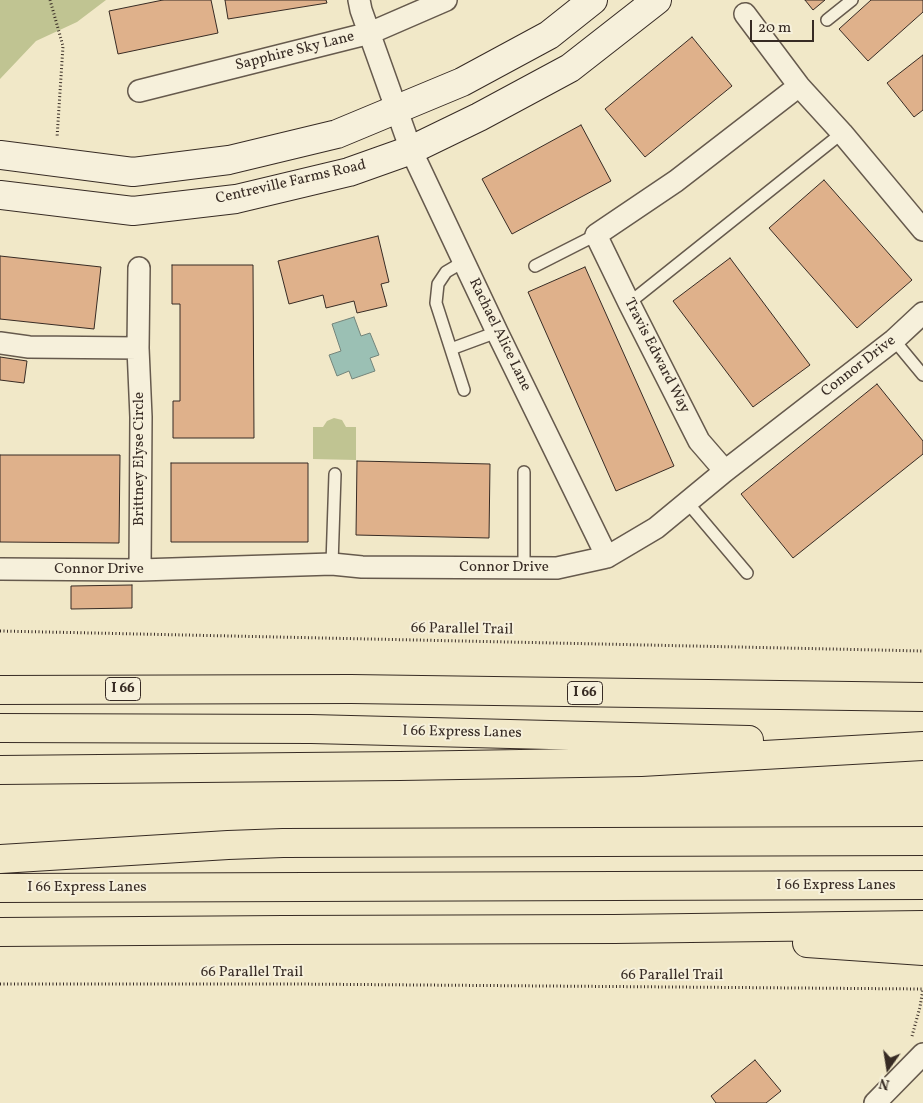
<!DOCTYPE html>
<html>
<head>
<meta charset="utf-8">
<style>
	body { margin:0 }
	#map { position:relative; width:923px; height:1103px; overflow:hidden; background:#f1e8c8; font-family:Vollkorn,serif }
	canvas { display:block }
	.north { position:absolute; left:863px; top:1043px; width:50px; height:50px; -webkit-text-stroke:4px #f6f0db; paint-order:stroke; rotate:193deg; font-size:14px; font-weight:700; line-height:20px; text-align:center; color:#372b24 }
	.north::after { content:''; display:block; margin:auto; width:18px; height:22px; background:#372b24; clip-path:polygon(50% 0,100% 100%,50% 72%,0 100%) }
	.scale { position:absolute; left:750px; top:20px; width:64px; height:22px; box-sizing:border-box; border:2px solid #372b24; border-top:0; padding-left:6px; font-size:15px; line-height:18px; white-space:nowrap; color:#372b24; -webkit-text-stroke:4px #f6f0db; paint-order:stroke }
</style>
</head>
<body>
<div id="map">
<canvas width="923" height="1103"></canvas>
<div class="north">N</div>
<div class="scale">20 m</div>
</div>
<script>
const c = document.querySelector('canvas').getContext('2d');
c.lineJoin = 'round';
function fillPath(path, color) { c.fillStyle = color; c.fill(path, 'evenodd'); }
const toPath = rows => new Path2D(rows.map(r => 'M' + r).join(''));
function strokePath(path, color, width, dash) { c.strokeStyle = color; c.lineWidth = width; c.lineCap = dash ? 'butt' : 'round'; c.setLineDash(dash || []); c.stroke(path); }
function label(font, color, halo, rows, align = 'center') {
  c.font = font + ' Vollkorn,serif'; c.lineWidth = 4; c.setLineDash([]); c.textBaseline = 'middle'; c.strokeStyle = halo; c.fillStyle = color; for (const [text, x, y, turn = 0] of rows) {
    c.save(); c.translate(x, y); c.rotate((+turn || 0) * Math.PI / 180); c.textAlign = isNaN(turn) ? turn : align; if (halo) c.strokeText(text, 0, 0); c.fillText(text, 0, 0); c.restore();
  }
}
const green = toPath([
	[0,0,106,0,77,22,36,41,0,79],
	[334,418,342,420,346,427,356,427,356,460,313,459,313,427,323,427,327,421]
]);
const water = toPath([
	[354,317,361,336,370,333,379,355,370,358,375,371,352,379,349,371,337,376,329,355,341,351,332,324,354,317]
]);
const building = toPath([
	[163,0,211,0,218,33,118,54,109,11,163,0],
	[225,0,326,0,327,3,228,19,225,0],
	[805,0,825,0,813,10,805,0],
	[871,0,923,0,923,12,868,61,839,29,871,0],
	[692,37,732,86,645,157,605,109,692,37],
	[923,55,923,110,914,117,887,83,923,55],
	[581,125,611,181,512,234,482,179,581,125],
	[824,180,912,280,857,328,769,228,824,180],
	[378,236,389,282,381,284,387,306,357,313,354,301,326,308,323,295,289,304,278,261,378,236],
	[0,256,101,267,94,329,0,319,0,256],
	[730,258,810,365,753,407,673,301,730,258],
	[172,265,253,265,254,438,173,438,173,401,180,401,180,304,172,304,172,265],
	[585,267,674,466,616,491,528,292,585,267],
	[0,357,27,361,24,383,0,380,0,357],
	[877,384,923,441,923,454,793,558,741,494,877,384],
	[0,455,120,455,119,543,0,542,0,455],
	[357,461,490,464,489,538,356,535,357,461],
	[171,463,308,463,308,542,171,542,171,463],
	[132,585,132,608,71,609,71,586,132,585],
	[755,1060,781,1091,766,1103,716,1103,711,1096,755,1060]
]);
const path = toPath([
	[50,0,63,46,57,138],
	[0,631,923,651],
	[0,984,294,984,923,989],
	[912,1036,920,1007,923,989]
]);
const lane = toPath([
	[827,20,852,0],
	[463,262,446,272,438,284,436,303,464,390],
	[535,266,596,235],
	[629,303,842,133],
	[894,340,923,375],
	[451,349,497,332],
	[524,472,524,568],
	[687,502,747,573],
	[332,564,335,474]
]);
const street = toPath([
	[359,0,361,10,411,150,497,332,607,557],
	[745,14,799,86,842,133,923,230],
	[139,91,370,33,446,0],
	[139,268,138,348,141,417,140,570],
	[0,343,29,347,138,348],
	[725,471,699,441,629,303,596,235,676,181,799,86],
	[0,569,140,570,332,564,362,567,557,568,607,557,656,528,725,471,894,340,923,313],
	[875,1103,923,1054]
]);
const secondary = toPath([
	[0,155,133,172,229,160,337,134,462,82,549,35,593,0],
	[0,195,133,211,236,199,349,172,411,150,479,117,570,68,657,0]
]);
const highway = toPath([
	[0,690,351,689,923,697],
	[0,728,311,729,749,740],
	[0,770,400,766,641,762,923,746],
	[0,859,228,845,283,843,923,841],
	[0,888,923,885],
	[0,932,284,930,614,929,923,925],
	[807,943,923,951]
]);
const shields = [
	[123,689,35],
	[585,693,35]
];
const shieldNames = [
	["I 66",123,689],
	["I 66",585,693]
];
const streetNames = [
	["Sapphire Sky Lane",295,52,-14],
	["Centreville Farms Road",291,183,-13],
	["Rachael Alice Lane",499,335,64],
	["Travis Edward Way",656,356,63],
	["Connor Drive",859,367,-38],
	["Brittney Elyse Circle",140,459,-90],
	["Connor Drive",504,568],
	["Connor Drive",99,570],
	["66 Parallel Trail",462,630,1],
	["I 66 Express Lanes",462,733,1],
	["I 66 Express Lanes",836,886],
	["I 66 Express Lanes",87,888],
	["66 Parallel Trail",252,973],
	["66 Parallel Trail",672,976]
];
fillPath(green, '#c0c492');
fillPath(water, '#9bc0b4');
strokePath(water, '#73847a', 1);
fillPath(building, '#dfb18b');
strokePath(building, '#372b24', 1);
strokePath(lane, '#665a4d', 14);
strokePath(street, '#665a4d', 24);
strokePath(secondary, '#372b24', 30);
strokePath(highway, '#372b24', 30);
strokePath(path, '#372b24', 3, [1, 2.5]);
strokePath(lane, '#f6f0db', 11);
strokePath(street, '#f6f0db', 21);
strokePath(secondary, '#f6f0db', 28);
strokePath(highway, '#f1e8c8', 28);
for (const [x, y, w] of shields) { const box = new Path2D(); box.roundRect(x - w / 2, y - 11.5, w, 23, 4); c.fillStyle = '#f6f0db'; c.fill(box); strokePath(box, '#372b24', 1); }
label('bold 14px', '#372b24', null, shieldNames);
label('15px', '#372b24', '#f6f0db', streetNames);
</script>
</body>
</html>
